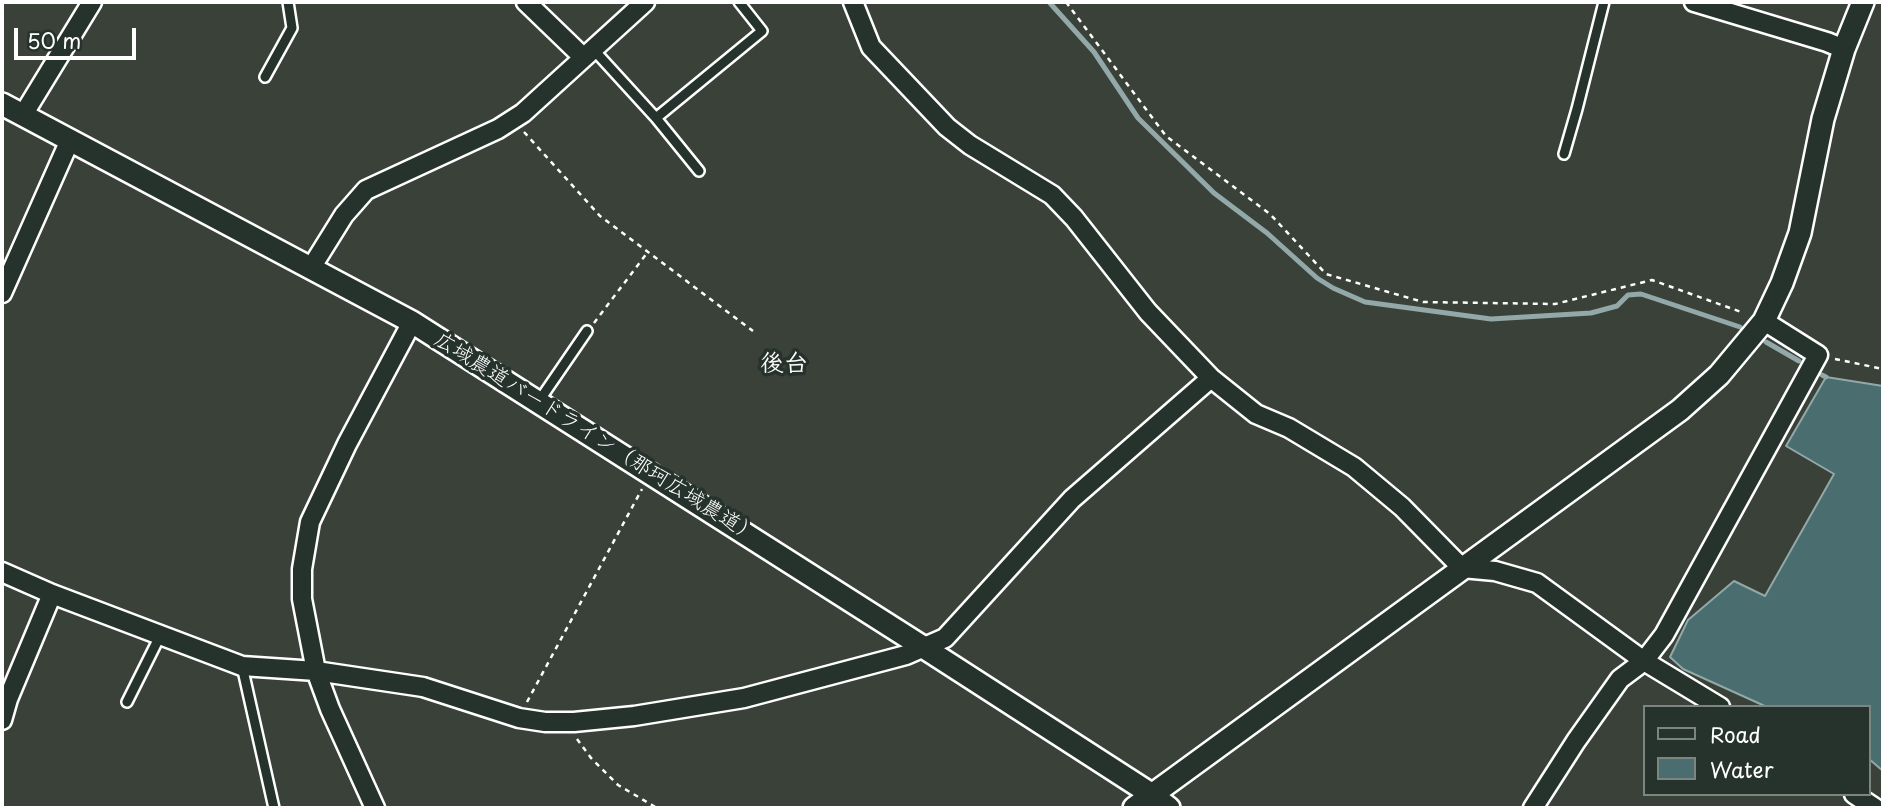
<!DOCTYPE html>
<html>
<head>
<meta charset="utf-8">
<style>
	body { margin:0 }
	#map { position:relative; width:1885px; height:810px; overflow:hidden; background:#3a4138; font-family:"Playpen Sans",sans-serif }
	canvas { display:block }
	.frame { position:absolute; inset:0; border:4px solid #fff; pointer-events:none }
	.legend { position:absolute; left:1643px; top:705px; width:228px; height:91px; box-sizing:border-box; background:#26332d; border:2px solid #7d8581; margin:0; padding:9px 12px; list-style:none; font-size:21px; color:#fff }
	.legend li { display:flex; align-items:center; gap:14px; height:35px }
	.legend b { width:35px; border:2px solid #7d8581 }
	.scale { position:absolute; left:14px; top:28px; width:122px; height:32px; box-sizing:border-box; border:4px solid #fff; border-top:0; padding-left:9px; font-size:21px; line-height:24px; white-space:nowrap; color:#fff; -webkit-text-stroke:5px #26332d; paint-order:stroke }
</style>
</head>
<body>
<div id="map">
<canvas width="1885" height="810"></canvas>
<div class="frame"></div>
<ul class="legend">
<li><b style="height:9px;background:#26332d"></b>Road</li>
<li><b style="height:19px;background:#4a6e70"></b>Water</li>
</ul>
<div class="scale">50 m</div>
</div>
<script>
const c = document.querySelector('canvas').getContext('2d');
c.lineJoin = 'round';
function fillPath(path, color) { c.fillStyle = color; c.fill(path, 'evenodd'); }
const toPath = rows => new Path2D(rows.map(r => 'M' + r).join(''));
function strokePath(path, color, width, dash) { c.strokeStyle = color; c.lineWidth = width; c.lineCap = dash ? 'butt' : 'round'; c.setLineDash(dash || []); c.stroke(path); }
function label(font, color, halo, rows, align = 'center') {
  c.font = font + ' "Playpen Sans","Klee One",sans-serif'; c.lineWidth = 7; c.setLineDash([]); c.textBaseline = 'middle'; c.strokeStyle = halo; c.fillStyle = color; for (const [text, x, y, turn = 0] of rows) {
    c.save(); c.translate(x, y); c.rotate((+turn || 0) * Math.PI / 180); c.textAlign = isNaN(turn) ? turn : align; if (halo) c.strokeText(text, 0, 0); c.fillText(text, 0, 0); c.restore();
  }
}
const water = toPath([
	[1826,377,1883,386,1883,771,1869,759,1869,707,1767,707,1683,669,1670,657,1688,620,1734,581,1765,596,1834,474,1786,446,1826,377]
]);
const stream = toPath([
	[1049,2,1094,52,1138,118,1214,193,1267,233,1317,278,1333,288,1365,302,1491,319,1591,313,1617,306,1628,295,1641,294,1740,327],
	[1766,342,1799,361],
	[1822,375,1826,377]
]);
const path = toPath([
	[1066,2,1166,136,1270,214,1326,274,1423,302,1555,304,1652,280,1744,313],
	[524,132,600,216,753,331],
	[594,323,647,253],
	[1835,359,1883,369],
	[527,702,642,489],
	[577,739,591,758,618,785,657,808]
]);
const service = toPath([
	[593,49,656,118,699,171],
	[265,77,292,28,288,2],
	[656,118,762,31,739,2],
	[1564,154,1577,109,1604,2],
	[539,401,587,331],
	[242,666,274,808],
	[127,702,161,634]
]);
const minor = toPath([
	[526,2,583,57],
	[853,2,871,47,947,127,970,145,1052,195,1074,218,1148,312,1211,378,1256,414,1289,428,1354,467,1402,507,1462,568,1495,571,1537,583,1644,661,1720,707],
	[1694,2,1827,42,1844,49],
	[23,115,92,2],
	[311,268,344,215,366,190,498,129,523,113,645,2],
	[2,293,70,140],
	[2,572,52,594,242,666,316,671,423,687,519,718,545,722,574,722,634,716,744,698,906,655,945,638,1072,499,1211,378],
	[2,720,8,699,52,594],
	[1854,794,1875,808],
	[375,808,330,709,316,671,302,599,302,569,310,522,347,444,412,322],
	[1533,808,1576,741,1620,679,1644,661,1664,635,1818,355,1764,321]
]);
const tertiary = toPath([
	[2,104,412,322,923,647,1151,794,1169,808],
	[1134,808,1680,410,1719,375,1764,321,1782,283,1800,233,1823,119,1844,49,1863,2]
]);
const streetNames = [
	["広域農道バードライン（那珂広域農道）",596,438,32]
];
const quarterNames = [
	["後台",784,364]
];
fillPath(water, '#4a6e70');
strokePath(water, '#92a8a9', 2);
strokePath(stream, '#92a8a9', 5);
strokePath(service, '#fff', 14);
strokePath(minor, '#fff', 23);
strokePath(tertiary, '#fff', 26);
strokePath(path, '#fff', 2.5, [5, 5]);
strokePath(service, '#26332d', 9);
strokePath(minor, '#26332d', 18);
strokePath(tertiary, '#26332d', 21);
label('21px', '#fff', '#26332d', streetNames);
label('bold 24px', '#fff', '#26332d', quarterNames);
</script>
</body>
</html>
